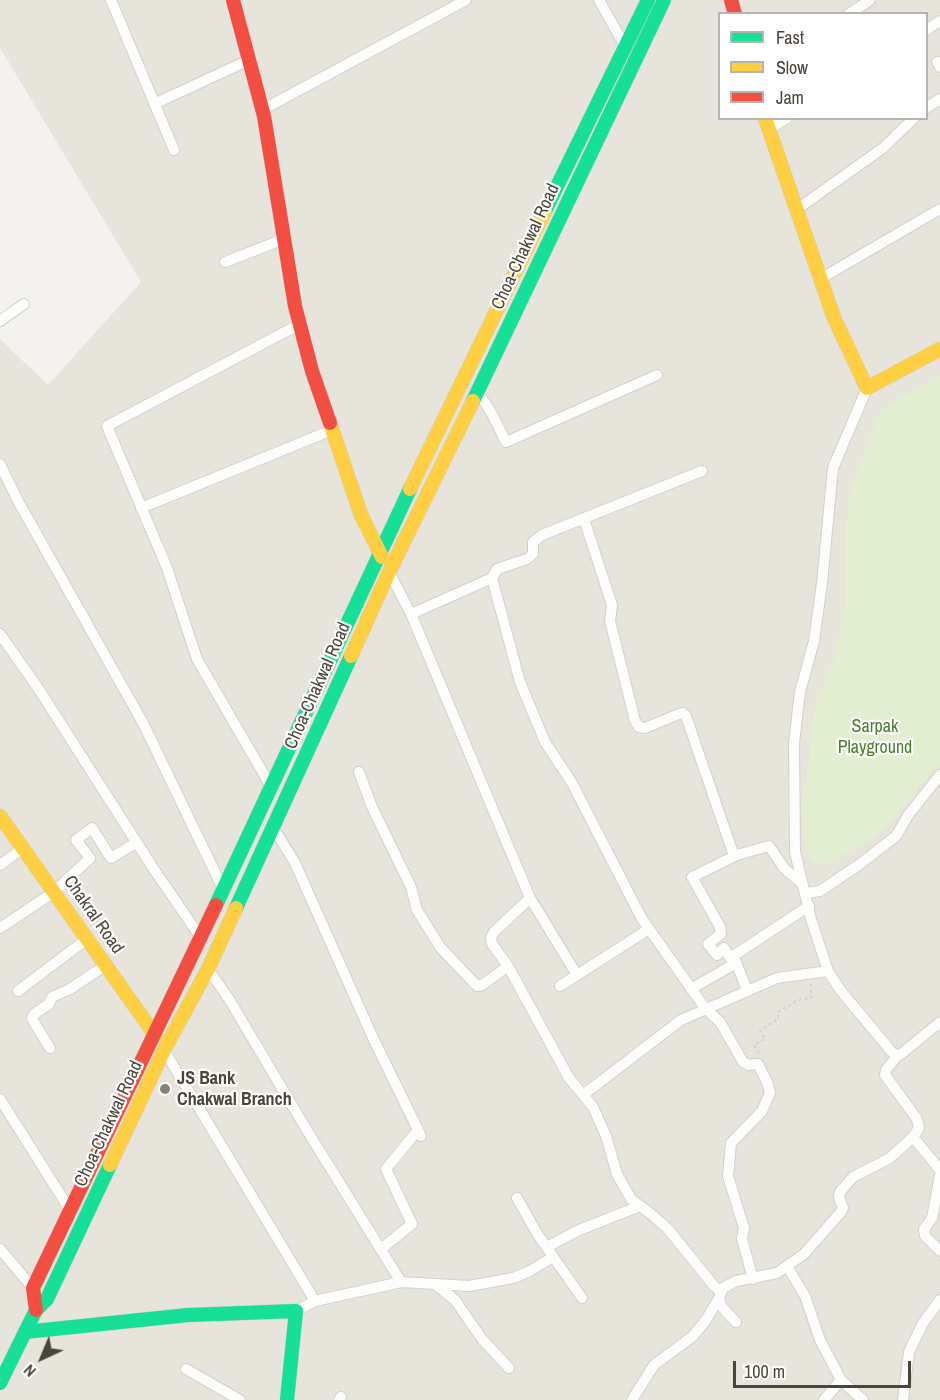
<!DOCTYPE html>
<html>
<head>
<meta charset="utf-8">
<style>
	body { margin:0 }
	#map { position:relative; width:940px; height:1400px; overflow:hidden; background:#f4f2ee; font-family:"Archivo Narrow",sans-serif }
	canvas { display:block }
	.legend { position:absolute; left:718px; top:12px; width:210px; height:108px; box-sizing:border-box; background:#fff; border:2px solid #b7b4b0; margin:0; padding:8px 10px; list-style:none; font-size:18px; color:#4b4439 }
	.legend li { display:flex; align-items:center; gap:12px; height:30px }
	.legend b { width:30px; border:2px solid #b7b4b0 }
	.north { position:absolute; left:12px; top:1328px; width:60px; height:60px; -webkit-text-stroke:4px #fff; paint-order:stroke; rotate:224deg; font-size:16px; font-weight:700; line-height:24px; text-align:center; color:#4b4439 }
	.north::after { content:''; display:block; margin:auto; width:21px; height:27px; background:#4b4439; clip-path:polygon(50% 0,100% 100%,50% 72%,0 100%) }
	.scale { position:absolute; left:733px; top:1361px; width:178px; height:27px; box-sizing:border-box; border:3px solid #4b4439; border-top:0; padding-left:8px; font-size:18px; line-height:21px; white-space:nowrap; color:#4b4439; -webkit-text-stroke:4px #fff; paint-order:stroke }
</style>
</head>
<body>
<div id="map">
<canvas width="940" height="1400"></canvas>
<ul class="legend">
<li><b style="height:8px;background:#16e098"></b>Fast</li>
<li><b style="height:8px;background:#ffcf43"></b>Slow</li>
<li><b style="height:8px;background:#f24e42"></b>Jam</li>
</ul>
<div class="north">N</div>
<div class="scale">100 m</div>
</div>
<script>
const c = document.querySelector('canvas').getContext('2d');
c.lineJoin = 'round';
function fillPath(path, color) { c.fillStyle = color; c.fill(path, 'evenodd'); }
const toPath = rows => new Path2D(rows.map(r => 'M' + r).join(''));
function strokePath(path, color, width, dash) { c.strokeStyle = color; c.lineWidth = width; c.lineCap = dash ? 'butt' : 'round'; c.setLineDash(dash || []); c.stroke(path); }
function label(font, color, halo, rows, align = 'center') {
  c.font = font + ' "Archivo Narrow",sans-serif'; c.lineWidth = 4.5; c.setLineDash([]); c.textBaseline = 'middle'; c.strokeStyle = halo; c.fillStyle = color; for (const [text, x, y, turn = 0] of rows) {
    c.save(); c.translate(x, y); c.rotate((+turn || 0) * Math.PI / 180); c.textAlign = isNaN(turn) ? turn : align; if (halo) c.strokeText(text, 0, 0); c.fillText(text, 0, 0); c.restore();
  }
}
const residential = toPath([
	[0,0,940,0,940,1400,0,1400,0,339,48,385,141,282,0,48],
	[720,14,926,14,926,118,720,118]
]);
const green = toPath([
	[940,375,940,763,889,823,868,841,824,865,811,861,804,840,801,806,809,761,812,723,817,698,833,662,846,604,845,542,849,491,880,410]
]);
const path = toPath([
	[759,1053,754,1045,765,1039,760,1031,778,1019,778,1012,798,1000,811,998,811,983]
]);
const street = toPath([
	[111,0,174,150],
	[599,0,625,46],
	[849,14,870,0],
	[926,30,940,21],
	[937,62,940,67],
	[154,104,249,60],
	[926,108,940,99],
	[262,110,466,0],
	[768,130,787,118],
	[796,210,883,148,914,118],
	[225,262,284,239],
	[820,279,940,209],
	[0,321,24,304],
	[867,388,833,468,822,583,814,641,800,692,794,743,795,852,811,919,828,971,841,991,891,1051,897,1056,901,1054,940,1022],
	[478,392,491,412,506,442,657,375],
	[0,464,18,501,143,723,223,889],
	[141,508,332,430],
	[584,519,612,605,610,621,635,721,639,727,645,728,679,714,683,713,686,716,734,856],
	[389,572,411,614,530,898,577,975],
	[492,578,520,682,545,742,572,783,642,919,705,1008,720,1022,743,1062,749,1065,758,1064,767,1082,770,1093,762,1111,731,1143,728,1176,744,1228,742,1239,753,1279],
	[411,614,492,578,497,569,527,559,533,554,533,542,542,535,702,471],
	[0,634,38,688,153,868,201,938],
	[359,772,372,807,411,887,417,910,440,947,477,986,482,985,508,966],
	[270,785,197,659,167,568,107,426,300,324],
	[273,827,295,863,373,1038,421,1136],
	[0,865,23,848],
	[801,883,784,868,769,846,737,855,692,877,720,927,721,934,708,944,717,955,724,948,730,958,809,906],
	[806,893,820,891,860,864,896,836,909,814,940,775],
	[530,898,494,932,491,938,492,944,508,966,569,1078,593,1107,606,1136,617,1174,631,1199,651,1214,668,1229,714,1286,721,1292],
	[0,928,54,892,90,858,76,840,92,828,111,858,137,842],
	[734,957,747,990],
	[208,969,229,999,308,1132,401,1282],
	[560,986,649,929],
	[691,989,736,963],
	[18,991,87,939],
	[50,1048,35,1024,32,1018,34,1014,49,1004,52,997,70,989,106,965],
	[164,1050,315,1301],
	[583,1095,681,1020,777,978,828,971],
	[0,1099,70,1210],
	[913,1137,940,1170],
	[940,1175,932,1218,924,1229,925,1236,940,1251],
	[517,1198,538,1235,582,1298],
	[547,1247,579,1230,640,1206],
	[0,1249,33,1288],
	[381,1249,412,1224,386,1169,418,1130],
	[787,1266,805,1296,820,1340,841,1380,863,1400],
	[435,1284,455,1300,482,1339,509,1368],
	[296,1311,315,1301,401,1282,469,1286,513,1278,528,1272,553,1257],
	[736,1322,721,1306,719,1298,723,1288,736,1281,777,1273,804,1254,841,1212,843,1208,839,1197,840,1192,853,1177,890,1158,913,1137,919,1128,917,1119,885,1075,886,1070,897,1056],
	[186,1369,240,1400],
	[339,1400,341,1397],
	[632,1400,654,1365,693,1336,706,1320,719,1298],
	[824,1400,841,1380],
	[903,1400,909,1352,923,1323,940,1300]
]);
const fast = toPath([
	[545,211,648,0],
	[473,401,664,0],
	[216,905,410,489],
	[236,908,351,656],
	[25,1332,188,1315,296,1311,287,1400],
	[0,1383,36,1310,47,1299,110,1165]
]);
const slow = toPath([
	[765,118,834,318,867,388,940,349],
	[330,423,361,515,382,557],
	[410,489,545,211],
	[351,656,389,572,473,401],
	[0,816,155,1035],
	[110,1165,164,1050,208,969,236,908]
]);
const jam = toPath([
	[233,0,264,116,295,306,312,371,330,423],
	[731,0,735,14],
	[36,1310,33,1288,216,905]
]);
const markers = [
	[165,1089,6,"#868178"]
];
const streetNames = [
	["Choa-Chakwal Road",526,247,-65],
	["Choa-Chakwal Road",318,686,-66],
	["Chakral Road",93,915,55],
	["Choa-Chakwal Road",109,1124,-65]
];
const parkNames = [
	["Sarpak",875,727],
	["Playground",875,748]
];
const poiNames = [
	["JS Bank",177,1079],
	["Chakwal Branch",177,1100]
];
fillPath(residential, '#e7e4dc');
fillPath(green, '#e1eecf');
strokePath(street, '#d2d0cb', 12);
strokePath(fast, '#d3cfc5', 15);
strokePath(slow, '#d3cfc5', 15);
strokePath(jam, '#d3cfc5', 15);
strokePath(path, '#d3d2cc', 2, [3, 3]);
strokePath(street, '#fdfdfc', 10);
strokePath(fast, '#16e098', 14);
strokePath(slow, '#ffcf43', 14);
strokePath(jam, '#f24e42', 14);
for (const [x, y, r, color] of markers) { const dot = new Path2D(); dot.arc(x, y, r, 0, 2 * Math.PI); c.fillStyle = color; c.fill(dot); strokePath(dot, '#fff', 2); }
label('18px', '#4b4439', '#fff', streetNames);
label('18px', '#4a7f2a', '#fff', parkNames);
label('bold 18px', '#4b4439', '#fff', poiNames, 'left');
</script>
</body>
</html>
